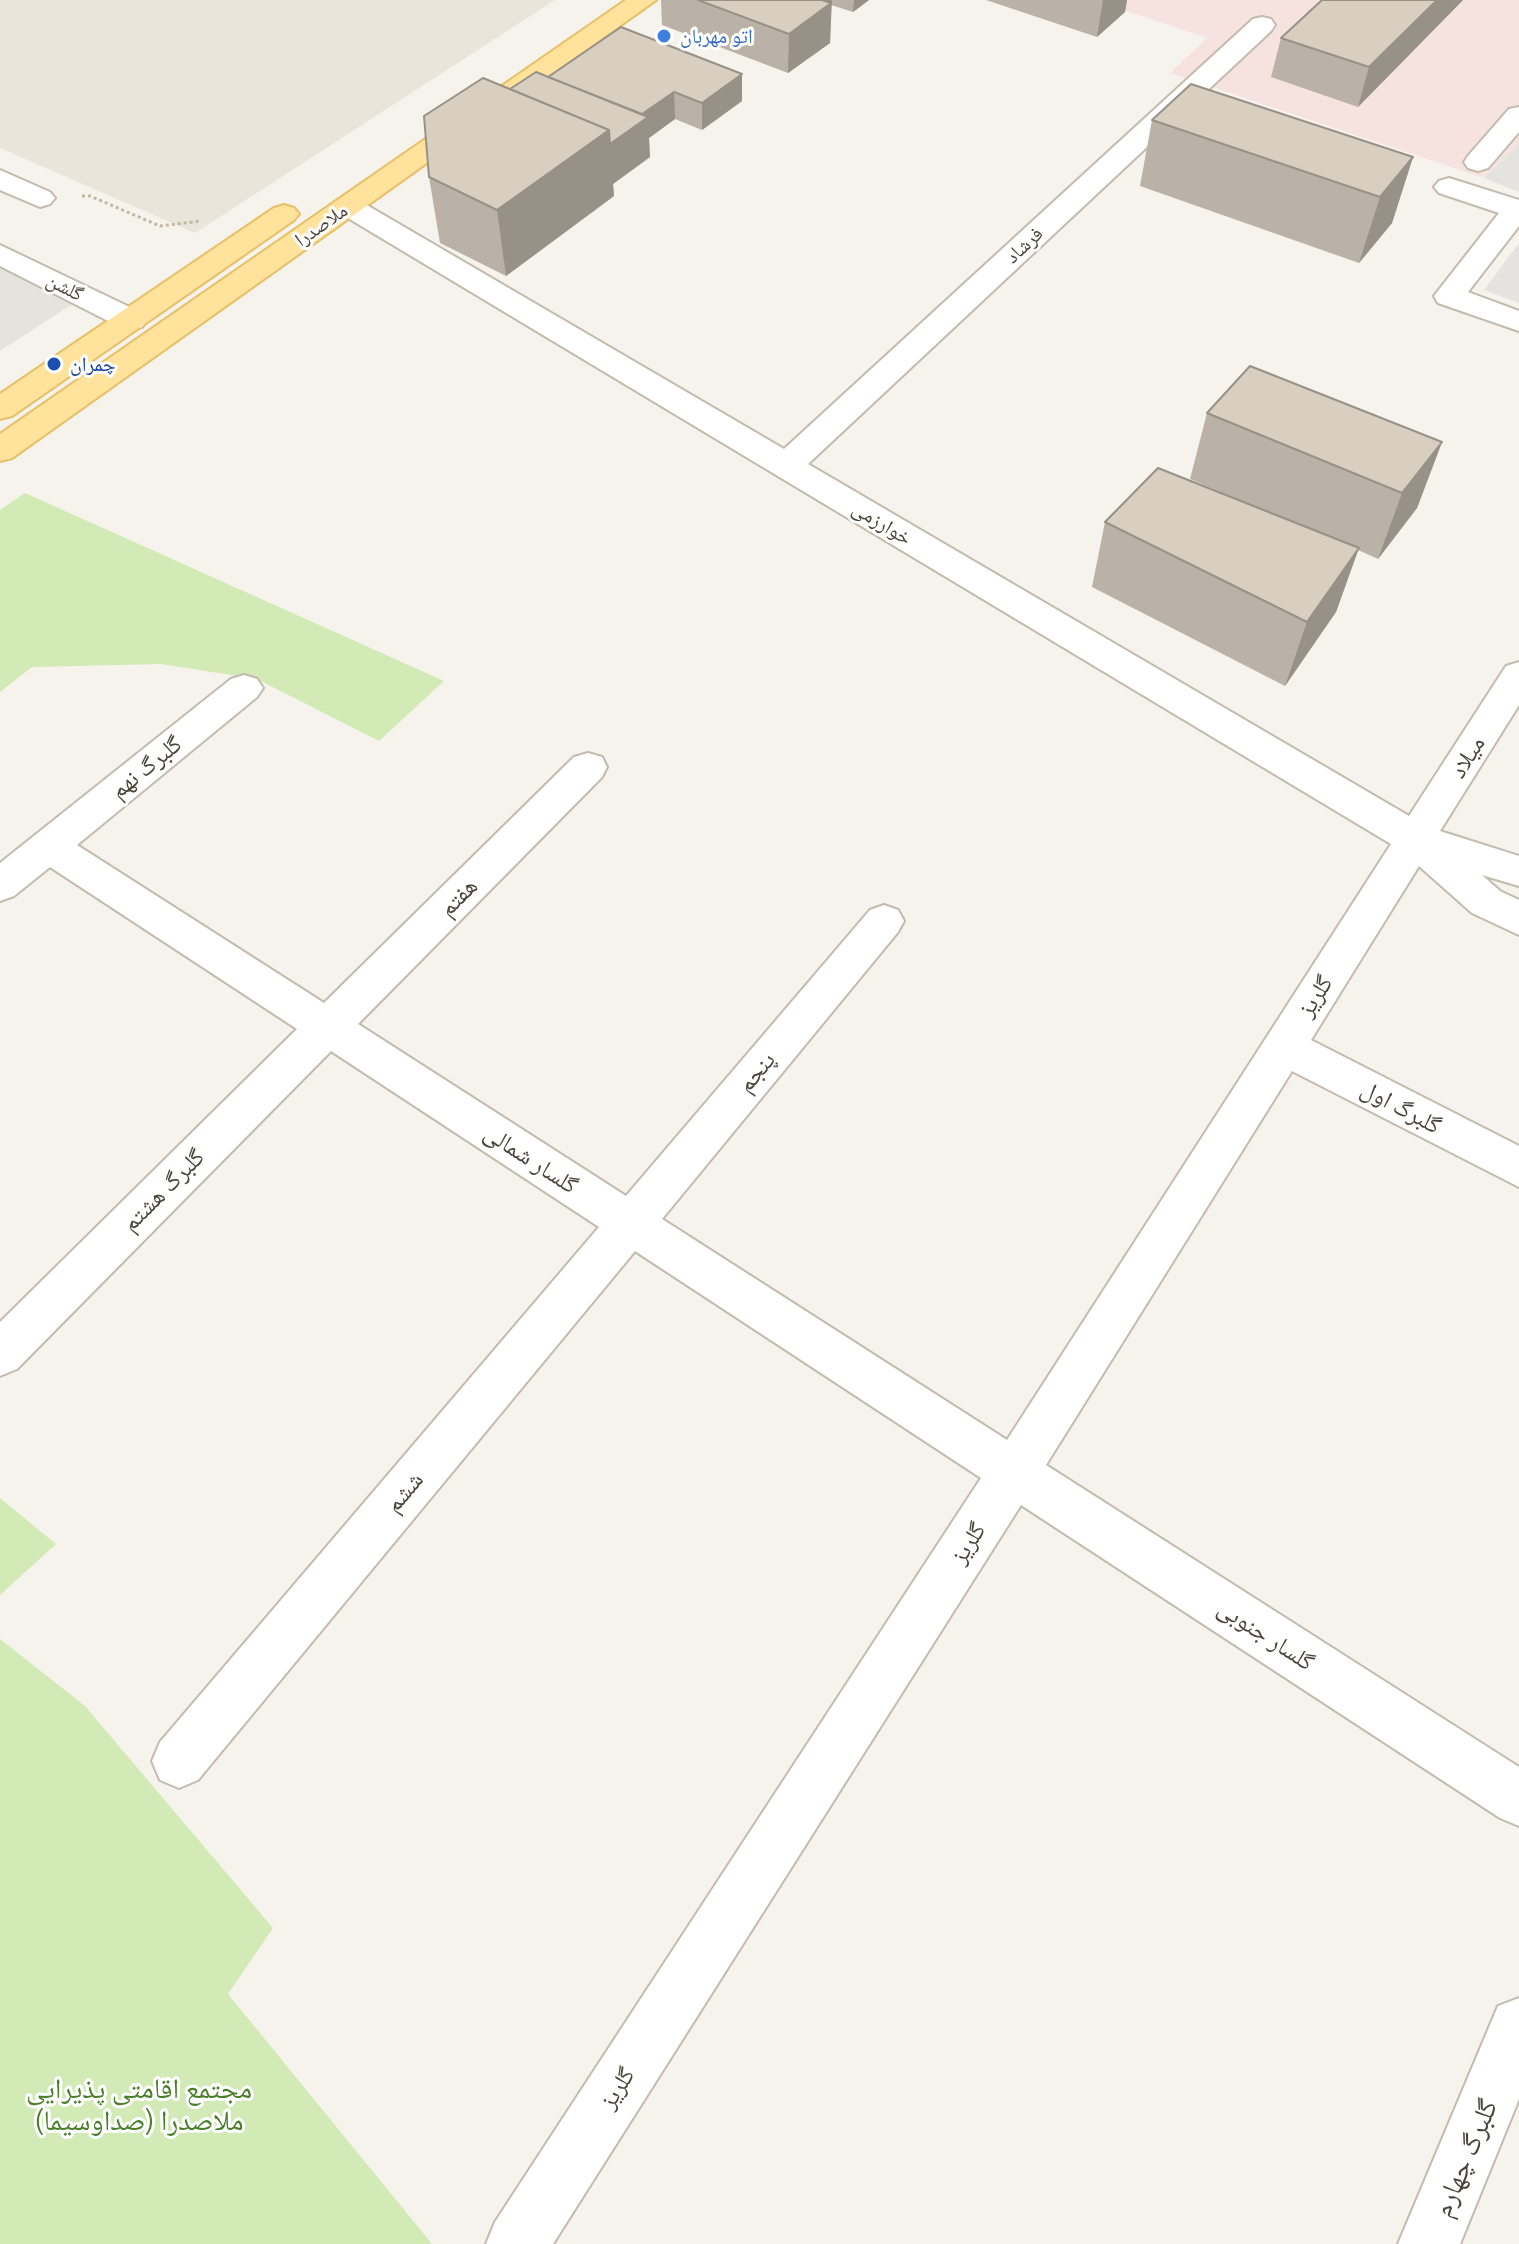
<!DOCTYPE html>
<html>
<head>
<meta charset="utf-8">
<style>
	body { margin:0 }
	canvas { display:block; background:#f6f3ec }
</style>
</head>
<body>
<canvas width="1519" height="2244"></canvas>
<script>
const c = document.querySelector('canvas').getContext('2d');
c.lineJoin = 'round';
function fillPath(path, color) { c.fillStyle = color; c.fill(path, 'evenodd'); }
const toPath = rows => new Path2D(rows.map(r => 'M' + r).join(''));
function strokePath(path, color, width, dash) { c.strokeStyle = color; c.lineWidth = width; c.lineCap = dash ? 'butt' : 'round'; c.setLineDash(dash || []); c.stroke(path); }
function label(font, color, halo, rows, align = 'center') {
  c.font = font + ' Ubuntu,"Noto Naskh Arabic",sans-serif'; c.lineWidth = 6; c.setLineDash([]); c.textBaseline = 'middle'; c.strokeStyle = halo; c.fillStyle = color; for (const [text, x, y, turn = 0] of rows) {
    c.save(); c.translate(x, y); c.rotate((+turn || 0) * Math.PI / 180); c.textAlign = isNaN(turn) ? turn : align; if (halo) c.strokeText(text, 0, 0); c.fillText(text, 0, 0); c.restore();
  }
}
const residential = toPath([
	[0,0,555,0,195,233,0,148]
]);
const industrial = toPath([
	[0,266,74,303,0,351]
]);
const medical = toPath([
	[1094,0,1519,0,1519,143,1484,178,1170,73,1207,38]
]);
const green = toPath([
	[25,493,444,681,379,741,257,679,161,664,32,667,0,692,0,510],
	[0,1498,56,1544,0,1595],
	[0,1639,85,1706,273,1928,228,1994,432,2244,0,2244]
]);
const parking = toPath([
	[1519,143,1519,192,1484,178],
	[1519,243,1519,303,1484,290]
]);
const path = toPath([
	[82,196,90,196,160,226,201,221]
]);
const minor = toPath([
	[1262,17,1271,19,1275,25,1271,31,808,464,1409,816,1506,666,1519,662,1519,705,1440,831,1519,856,1519,886,1482,875,1500,891,1519,900,1519,935,1472,913,1419,866,1311,1040,1519,1146,1519,1187,1292,1071,1046,1465,1519,1767,1519,1826,1500,1818,1021,1505,553,2244,486,2244,495,2222,981,1478,635,1251,198,1780,179,1788,160,1780,152,1761,160,1742,599,1227,331,1051,17,1369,0,1376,0,1322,297,1029,50,867,14,896,0,901,0,863,231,679,244,675,257,679,263,688,257,697,77,845,324,1003,574,757,588,753,602,757,607,767,602,777,358,1024,626,1196,870,910,884,905,898,910,904,921,898,932,662,1219,1007,1440,1391,844,338,212,333,206,338,200,348,197,358,200,784,449,1253,19,1262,17],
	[1519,107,1519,132,1488,168,1478,171,1468,168,1464,162,1468,156,1509,109,1519,107],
	[0,170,50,192,55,198,50,204,40,207,0,190,0,170],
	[1449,178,1519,200,1519,226,1468,292,1519,311,1519,331,1438,303,1434,296,1499,213,1439,193,1434,187,1439,181,1449,178],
	[0,245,142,313,147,320,142,327,131,329,120,327,0,266,0,245],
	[1519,1998,1519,2099,1460,2244,1398,2244,1498,2006,1519,1998]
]);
const major = toPath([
	[626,0,656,0,12,458,0,461,0,434,626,0],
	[284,205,294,208,299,214,294,220,12,416,0,419,0,394,274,208,284,205]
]);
const wall = toPath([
	[661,0,869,0,853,12,831,5,830,43,788,73,662,25],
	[986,0,1127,0,1125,12,1097,37],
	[1322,0,1463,0,1358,107,1271,77,1281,38],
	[742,74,742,101,702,130,675,119,649,138,650,157,613,184,614,196,506,276,440,243,429,177,548,77],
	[1152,120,1413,157,1392,223,1359,263,1140,186],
	[1207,413,1442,442,1417,508,1378,559,1358,550,1336,612,1285,686,1092,587,1105,522,1241,501,1190,479]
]);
const shadedWall = toPath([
	[801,0,832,0,830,43,788,73,789,34],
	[854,0,869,0,853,12],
	[1103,0,1127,0,1125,12,1097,37],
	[1437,0,1463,0,1358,107,1369,67],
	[742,74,742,101,702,130,702,103],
	[674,92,675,119,649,138,650,157,613,184,614,196,506,276,497,210,609,130,632,122],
	[1413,157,1392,223,1359,263,1380,197],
	[1442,442,1417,508,1378,559,1402,493],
	[1359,548,1336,612,1285,686,1307,622]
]);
const building = toPath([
	[698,0,822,0,831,3,789,34,698,0],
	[1322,0,1437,0,1369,67,1281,38,1322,0],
	[621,27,742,74,702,103,674,92,642,114,548,77,621,27],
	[536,72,648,117,610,144,609,130,510,89,536,72],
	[483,78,609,130,497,210,429,177,424,116,483,78],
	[1191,84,1413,157,1380,197,1152,120,1191,84],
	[1250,366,1442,442,1402,493,1207,413,1250,366],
	[1158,468,1359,548,1307,622,1105,522,1158,468]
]);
const markers = [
	[664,36,8,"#3f7fe0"],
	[54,364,8,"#1a4fb4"]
];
const farShopnames = [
	["اتو مهربان",680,36]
];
const farStreetnames = [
	["ملاصدرا",321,225,-35],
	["فرشاد",1024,245,-43],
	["گلشن",65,287,27],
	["خوارزمی",882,523,31]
];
const farTransitnames = [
	["چمران",70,364]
];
const streetNames = [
	["میلاد",1467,757,-58],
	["گلبرگ نهم",146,767,-39],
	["هفتم",458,897,-45],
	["گلریز",1315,996,-57],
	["پنجم",756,1072,-50],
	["گلبرگ اول",1401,1107,28],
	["گلسار شمالی",531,1159,33],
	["گلبرگ هشتم",163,1190,-45],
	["ششم",404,1492,-50],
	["گلریز",968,1543,-57],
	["گلسار جنوبی",1266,1635,33],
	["گلریز",617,2088,-57]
];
const nearParknames = [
	["مجتمع اقامتی پذیرایی",139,2089],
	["ملاصدرا (صداوسیما)",139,2121]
];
const nearStreetnames = [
	["گلبرگ چهارم",1465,2158,-67]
];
fillPath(residential, '#eae5da');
fillPath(industrial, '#e6e2dd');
fillPath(medical, '#f6e3e0');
fillPath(green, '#d2eab5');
fillPath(parking, '#e5e3e0');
strokePath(minor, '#c2bbae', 4);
strokePath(major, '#e6c16a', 4);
strokePath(path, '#c4b79f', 3, [3, 3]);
fillPath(minor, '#fff');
fillPath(major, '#ffe39c');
fillPath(wall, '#bab2a6');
fillPath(shadedWall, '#979187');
fillPath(building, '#d8cfc1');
strokePath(building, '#979187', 2);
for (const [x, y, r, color] of markers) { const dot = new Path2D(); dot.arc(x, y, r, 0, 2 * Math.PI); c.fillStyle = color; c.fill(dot); strokePath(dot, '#fff', 3); }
label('20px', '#366cbe', '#fff', farShopnames, 'left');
label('20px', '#4b4439', '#fff', farStreetnames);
label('20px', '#164399', '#fff', farTransitnames, 'left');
label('24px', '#4b4439', '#fff', streetNames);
label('28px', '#4a7f2a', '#fff', nearParknames);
label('28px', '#4b4439', '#fff', nearStreetnames);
</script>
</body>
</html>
